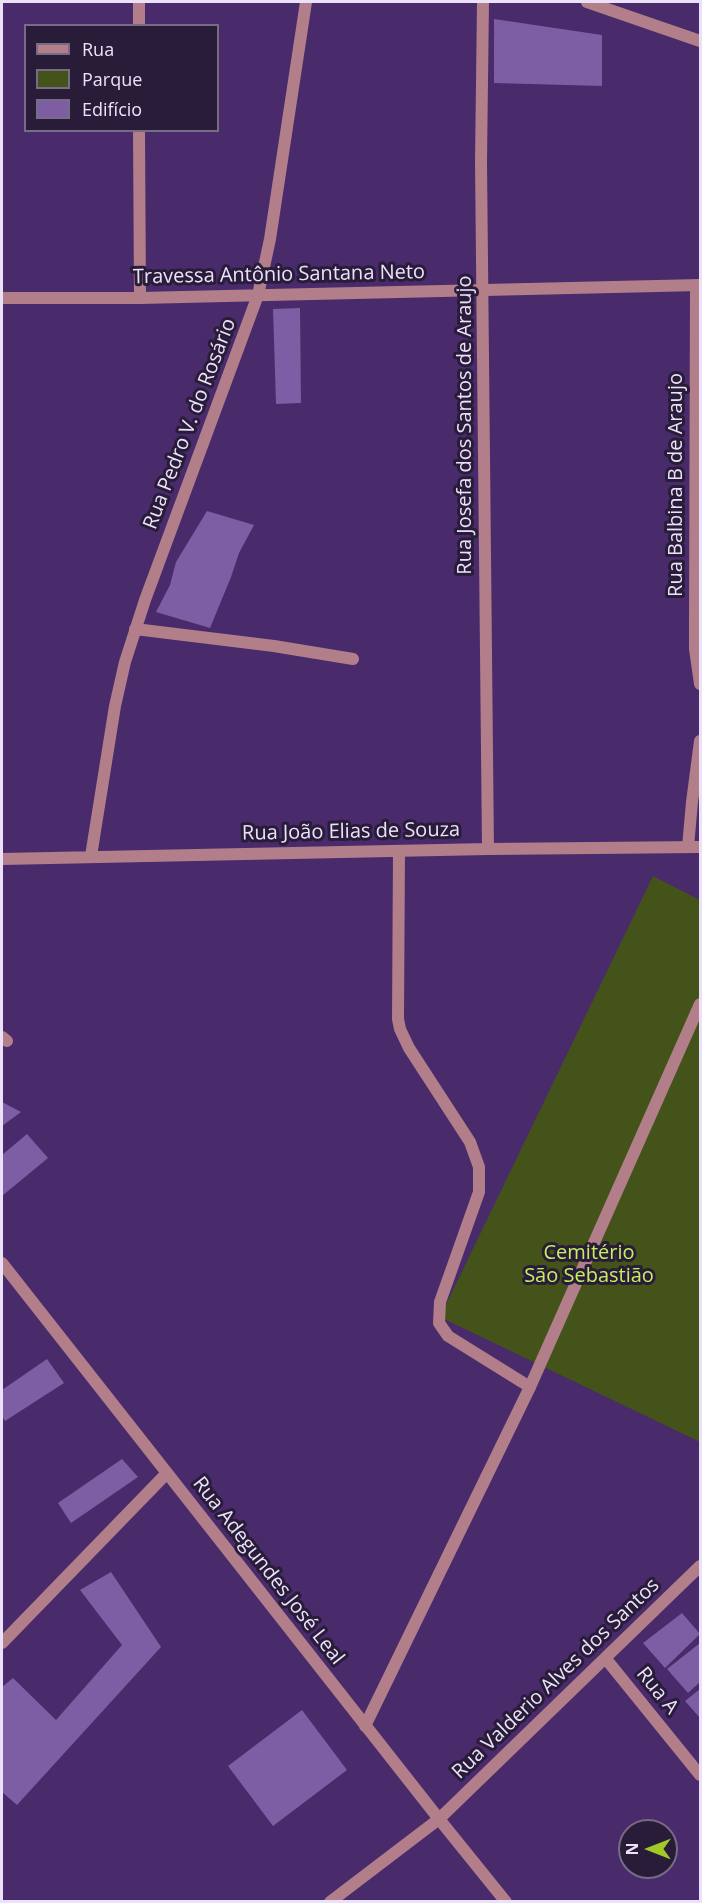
<!DOCTYPE html>
<html>
<head>
<meta charset="utf-8">
<style>
	body { margin:0 }
	#map { position:relative; width:702px; height:1903px; overflow:hidden; background:#492a6b; font-family:"Open Sans",sans-serif }
	canvas { display:block }
	.frame { position:absolute; inset:0; border:3px solid #ebe2fa; pointer-events:none }
	.legend { position:absolute; left:24px; top:24px; width:195px; height:108px; box-sizing:border-box; background:#291c39; border:2px solid #776b86; margin:0; padding:8px 10px; list-style:none; font-size:18px; color:#ebe2fa }
	.legend li { display:flex; align-items:center; gap:12px; height:30px }
	.legend b { width:30px; border:2px solid #776b86 }
	.north { position:absolute; left:618px; top:1819px; width:60px; height:60px; box-sizing:border-box; background:#291c39; border:2px solid #776b86; border-radius:50%; rotate:270deg; font-size:16px; font-weight:700; line-height:24px; text-align:center; color:#ebe2fa }
	.north::after { content:''; display:block; margin:auto; width:21px; height:27px; background:#a2c928; clip-path:polygon(50% 0,100% 100%,50% 72%,0 100%) }
</style>
</head>
<body>
<div id="map">
<canvas width="702" height="1903"></canvas>
<div class="frame"></div>
<ul class="legend">
<li><b style="height:8px;background:#b17e8a"></b>Rua</li>
<li><b style="height:16px;background:#43531a"></b>Parque</li>
<li><b style="height:16px;background:#7d5ea4"></b>Edifício</li>
</ul>
<div class="north">N</div>
</div>
<script>
const c = document.querySelector('canvas').getContext('2d');
c.lineJoin = 'round';
function fillPath(path, color) { c.fillStyle = color; c.fill(path, 'evenodd'); }
const toPath = rows => new Path2D(rows.map(r => 'M' + r).join(''));
function strokePath(path, color, width, dash) { c.strokeStyle = color; c.lineWidth = width; c.lineCap = dash ? 'butt' : 'round'; c.setLineDash(dash || []); c.stroke(path); }
function label(font, color, halo, rows, align = 'center') {
  c.font = font + ' "Open Sans",sans-serif'; c.lineWidth = 6; c.setLineDash([]); c.textBaseline = 'middle'; c.strokeStyle = halo; c.fillStyle = color; for (const [text, x, y, turn = 0] of rows) {
    c.save(); c.translate(x, y); c.rotate((+turn || 0) * Math.PI / 180); c.textAlign = isNaN(turn) ? turn : align; if (halo) c.strokeText(text, 0, 0); c.fillText(text, 0, 0); c.restore();
  }
}
const green = toPath([
	[653,876,700,900,700,1442,440,1317]
]);
const building = toPath([
	[494,19,602,35,602,86,494,83],
	[300,308,301,403,276,404,273,309],
	[207,511,254,525,239,553,231,577,210,628,156,612,170,585,176,562],
	[2,1102,21,1112,2,1126],
	[27,1134,48,1158,2,1196,2,1155],
	[47,1359,64,1383,5,1421,2,1416,2,1390],
	[122,1459,138,1477,71,1523,58,1503],
	[111,1572,161,1647,17,1805,2,1792,2,1687,13,1678,56,1720,122,1645,80,1590],
	[682,1613,700,1634,665,1668,643,1643],
	[700,1643,700,1682,688,1693,667,1669],
	[700,1689,700,1718,685,1701],
	[302,1710,347,1770,273,1826,228,1766]
]);
const lane = toPath([
	[530,1387,700,1004],
	[2,1643,167,1473]
]);
const street = toPath([
	[139,2,139,26],
	[483,2,481,162,488,849],
	[587,2,700,41],
	[139,130,140,298],
	[696,285,695,619,695,649,700,684],
	[2,298,140,298,700,285],
	[135,629,274,646,353,659],
	[688,847,692,802,700,741],
	[91,856,115,706,125,662,145,600,258,295,270,239,306,2],
	[2,859,488,849,700,847],
	[2,1037,7,1041],
	[2,1263,439,1819,506,1902],
	[606,1659,700,1775],
	[365,1726,530,1387,448,1336,439,1323,440,1302,479,1192,479,1167,470,1142,409,1048,400,1029,398,1019,399,851],
	[330,1902,439,1819,700,1566]
]);
const streetNames = [
	["Travessa Antônio Santana Neto",279,275,-1],
	["Rua Pedro V. do Rosário",190,424,-69],
	["Rua Josefa dos Santos de Araujo",465,425,-90],
	["Rua Balbina B de Araujo",676,485,-90],
	["Rua João Elias de Souza",351,832,-1],
	["Rua Adegundes José Leal",268,1571,52],
	["Rua Valderio Alves dos Santos",556,1679,-44],
	["Rua A",657,1691,51]
];
const parkNames = [
	["Cemitério",589,1253],
	["São Sebastião",589,1276]
];
fillPath(green, '#43531a');
fillPath(building, '#7d5ea4');
strokePath(lane, '#b17e8a', 12);
strokePath(street, '#b17e8a', 12);
label('20px', '#ebe2fa', '#291c39', streetNames);
label('20px', '#c6ee60', '#291c39', parkNames);
</script>
</body>
</html>
